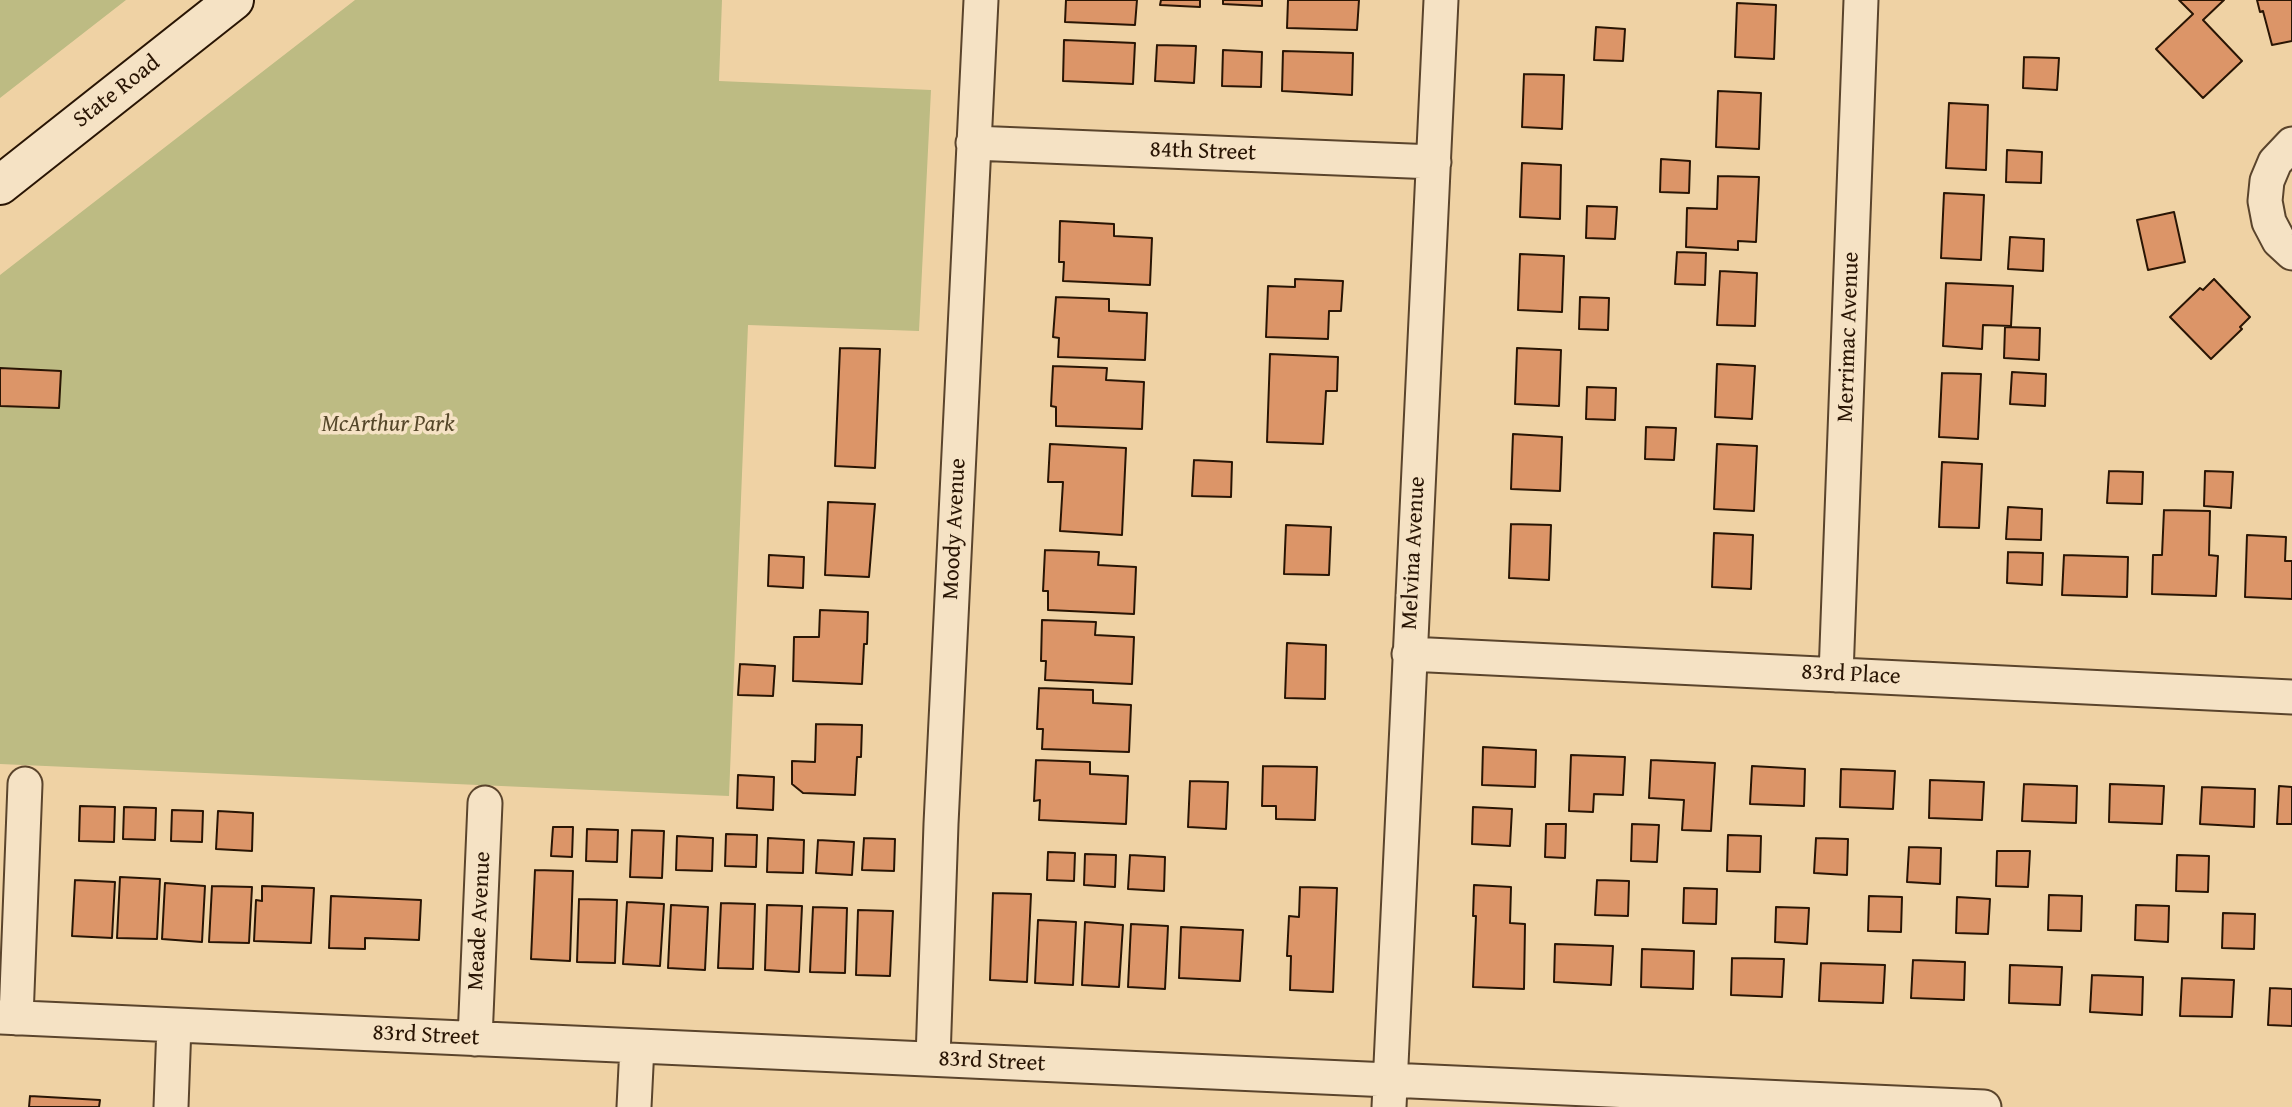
<!DOCTYPE html>
<html>
<head>
<meta charset="utf-8">
<style>
	body { margin:0 }
	canvas { display:block; background:#efd2a4 }
</style>
</head>
<body>
<canvas width="2292" height="1107"></canvas>
<script>
const c = document.querySelector('canvas').getContext('2d');
c.lineJoin = 'round';
function fillPath(path, color) { c.fillStyle = color; c.fill(path, 'evenodd'); }
const toPath = rows => new Path2D(rows.map(r => 'M' + r).join(''));
function strokePath(path, color, width, dash) { c.strokeStyle = color; c.lineWidth = width; c.lineCap = dash ? 'butt' : 'round'; c.setLineDash(dash || []); c.stroke(path); }
function label(font, color, halo, rows, align = 'center') {
  c.font = font + ' "Gentium Book Plus",serif'; c.lineWidth = 7; c.setLineDash([]); c.textBaseline = 'middle'; c.strokeStyle = halo; c.fillStyle = color; for (const [text, x, y, turn = 0] of rows) {
    c.save(); c.translate(x, y); c.rotate((+turn || 0) * Math.PI / 180); c.textAlign = isNaN(turn) ? turn : align; if (halo) c.strokeText(text, 0, 0); c.fillText(text, 0, 0); c.restore();
  }
}
const green = toPath([
	[0,0,126,0,0,98],
	[355,0,722,0,719,81,931,90,919,331,748,325,729,796,0,764,0,275]
]);
const building = toPath([
	[1066,0,1137,0,1135,25,1065,22,1066,0],
	[1161,0,1200,0,1200,7,1160,5,1161,0],
	[1223,0,1262,0,1262,6,1223,4,1223,0],
	[1288,0,1359,0,1357,30,1287,28,1288,0],
	[2179,0,2224,0,2203,20,2242,61,2203,98,2156,49,2193,14,2179,0],
	[2257,0,2292,0,2292,41,2272,45,2263,11,2260,12,2257,0],
	[1737,3,1776,5,1774,59,1735,57,1737,3],
	[1596,27,1625,29,1623,61,1594,60,1596,27],
	[1064,40,1135,43,1133,84,1063,81,1064,40],
	[1157,45,1196,46,1194,83,1155,81,1157,45],
	[1223,50,1262,52,1261,87,1222,86,1223,50],
	[1283,51,1353,53,1352,95,1282,91,1283,51],
	[2024,57,2059,58,2057,90,2023,88,2024,57],
	[1524,74,1564,75,1562,129,1522,127,1524,74],
	[1718,91,1761,93,1759,149,1716,147,1718,91],
	[1949,103,1988,105,1986,170,1946,168,1949,103],
	[2007,150,2042,152,2041,183,2006,182,2007,150],
	[1661,159,1690,161,1689,193,1660,192,1661,159],
	[1522,163,1561,165,1560,219,1520,217,1522,163],
	[1718,176,1759,177,1756,242,1738,241,1738,250,1686,247,1687,208,1717,209,1718,176],
	[1944,193,1984,195,1981,260,1941,258,1944,193],
	[1587,206,1617,207,1615,239,1586,238,1587,206],
	[2174,212,2185,262,2148,270,2137,220,2174,212],
	[1060,221,1114,224,1114,236,1152,238,1150,285,1063,281,1064,262,1059,262,1060,221],
	[2010,237,2044,239,2043,271,2008,269,2010,237],
	[1677,252,1706,253,1705,285,1675,284,1677,252],
	[1520,254,1564,256,1562,312,1518,310,1520,254],
	[1720,271,1757,273,1755,326,1717,325,1720,271],
	[1295,279,1343,281,1341,311,1329,311,1328,339,1266,337,1268,286,1295,287,1295,279],
	[2214,279,2250,317,2240,327,2242,329,2211,359,2170,317,2200,288,2203,290,2214,279],
	[1946,283,2013,286,2011,326,1983,325,1982,349,1943,346,1946,283],
	[1056,297,1109,299,1109,311,1147,313,1145,360,1058,357,1059,338,1053,337,1056,297],
	[1580,297,1609,298,1608,330,1579,329,1580,297],
	[2005,327,2040,328,2039,360,2004,358,2005,327],
	[840,348,880,349,875,468,835,466,840,348],
	[1517,348,1561,350,1559,406,1515,404,1517,348],
	[1270,354,1338,357,1337,391,1326,391,1323,444,1267,442,1270,354],
	[1717,364,1755,366,1752,419,1715,417,1717,364],
	[1053,366,1107,368,1106,380,1144,382,1142,429,1056,426,1056,407,1051,406,1053,366],
	[0,368,61,371,59,408,0,406,0,368],
	[2012,372,2046,374,2045,406,2010,404,2012,372],
	[1942,373,1981,374,1978,439,1939,437,1942,373],
	[1587,387,1616,388,1615,420,1586,419,1587,387],
	[1646,427,1676,428,1674,460,1645,459,1646,427],
	[1513,434,1562,437,1560,491,1511,489,1513,434],
	[1050,444,1126,448,1122,535,1060,531,1063,482,1048,482,1050,444],
	[1717,444,1757,446,1754,511,1714,509,1717,444],
	[1194,460,1232,462,1231,497,1192,496,1194,460],
	[1942,462,1982,464,1979,528,1939,527,1942,462],
	[2109,471,2143,472,2142,504,2107,503,2109,471],
	[2205,471,2233,472,2231,508,2204,506,2205,471],
	[828,502,875,504,869,577,825,575,828,502],
	[2008,507,2042,509,2041,540,2006,539,2008,507],
	[2164,510,2210,511,2209,555,2218,556,2216,596,2152,594,2153,555,2162,555,2164,510],
	[1511,524,1551,525,1549,580,1509,578,1511,524],
	[1286,525,1331,527,1329,575,1284,574,1286,525],
	[1714,533,1753,535,1751,589,1712,587,1714,533],
	[2247,535,2286,537,2285,561,2292,561,2292,599,2245,597,2247,535],
	[1045,550,1099,552,1098,565,1136,567,1134,614,1048,610,1048,591,1043,591,1045,550],
	[2008,552,2043,553,2042,585,2007,583,2008,552],
	[769,555,804,557,803,588,768,586,769,555],
	[2064,555,2128,557,2127,597,2062,595,2064,555],
	[820,610,868,612,867,644,864,644,862,684,793,681,794,637,819,637,820,610],
	[1042,620,1096,622,1095,635,1134,637,1132,684,1045,680,1046,661,1041,661,1042,620],
	[1287,643,1326,645,1325,699,1285,698,1287,643],
	[740,664,775,666,773,696,738,695,740,664],
	[1039,688,1093,690,1093,703,1131,705,1129,752,1042,749,1043,729,1037,729,1039,688],
	[816,724,862,725,861,757,857,757,855,795,803,793,792,784,792,761,815,762,816,724],
	[1483,747,1536,750,1535,787,1482,785,1483,747],
	[1571,755,1625,757,1623,795,1594,794,1593,812,1569,811,1571,755],
	[1036,760,1090,762,1090,774,1128,776,1126,824,1039,820,1040,800,1034,801,1036,760],
	[1651,760,1715,763,1711,831,1682,830,1684,800,1649,798,1651,760],
	[1263,766,1317,767,1315,820,1276,819,1276,806,1262,806,1263,766],
	[1752,766,1805,769,1804,806,1750,804,1752,766],
	[1841,769,1895,771,1893,809,1840,807,1841,769],
	[738,775,774,777,773,810,737,808,738,775],
	[1930,780,1984,782,1982,820,1929,818,1930,780],
	[1190,781,1228,782,1226,829,1188,827,1190,781],
	[2024,784,2077,786,2076,823,2022,821,2024,784],
	[2110,784,2164,786,2162,824,2109,822,2110,784],
	[2279,786,2292,787,2292,824,2277,824,2279,786],
	[2202,787,2255,789,2254,827,2200,824,2202,787],
	[80,806,115,807,114,842,79,841,80,806],
	[124,807,156,808,155,840,123,839,124,807],
	[1473,807,1512,809,1510,846,1472,844,1473,807],
	[172,810,203,811,202,842,171,841,172,810],
	[218,811,253,813,252,851,216,849,218,811],
	[1546,824,1566,824,1565,858,1545,857,1546,824],
	[1632,824,1659,825,1657,862,1631,861,1632,824],
	[553,827,573,827,572,857,551,856,553,827],
	[587,829,618,830,617,862,586,861,587,829],
	[632,830,664,831,662,878,630,877,632,830],
	[726,834,757,835,756,867,725,866,726,834],
	[1728,835,1761,836,1760,872,1727,871,1728,835],
	[677,836,713,838,712,871,676,870,677,836],
	[768,838,804,840,803,873,767,872,768,838],
	[864,838,895,839,894,871,862,870,864,838],
	[1816,838,1848,839,1847,875,1814,873,1816,838],
	[818,840,854,842,852,875,816,873,818,840],
	[1909,847,1941,848,1940,884,1907,882,1909,847],
	[1997,851,2030,851,2028,887,1996,886,1997,851],
	[1048,852,1075,853,1074,881,1047,880,1048,852],
	[1085,854,1116,855,1115,887,1084,885,1085,854],
	[1130,855,1165,857,1164,891,1128,889,1130,855],
	[2177,855,2209,856,2208,892,2176,891,2177,855],
	[535,870,573,871,570,961,531,959,535,870],
	[120,877,160,879,157,939,117,938,120,877],
	[75,880,115,882,112,938,72,936,75,880],
	[1597,880,1629,881,1628,916,1595,915,1597,880],
	[165,883,205,886,202,942,162,939,165,883],
	[1474,885,1511,887,1510,923,1525,924,1524,989,1473,987,1476,916,1473,916,1474,885],
	[212,886,252,887,249,943,209,942,212,886],
	[262,886,314,888,311,943,254,941,256,900,262,901,262,886],
	[1300,887,1337,888,1333,992,1290,990,1291,956,1287,956,1289,916,1299,917,1300,887],
	[1684,888,1717,889,1716,924,1683,923,1684,888],
	[993,893,1031,894,1027,982,990,980,993,893],
	[2049,895,2082,896,2081,931,2048,930,2049,895],
	[331,896,421,900,419,940,365,938,365,949,329,948,331,896],
	[1869,896,1902,897,1901,932,1868,931,1869,896],
	[1957,897,1990,899,1988,934,1956,933,1957,897],
	[579,899,617,900,615,963,577,962,579,899],
	[627,902,664,904,660,966,623,964,627,902],
	[721,903,755,904,753,969,718,968,721,903],
	[671,905,708,907,705,970,668,968,671,905],
	[767,905,802,906,799,972,765,970,767,905],
	[2136,905,2169,906,2168,942,2135,940,2136,905],
	[813,907,847,908,845,973,810,972,813,907],
	[1776,907,1809,908,1807,944,1775,942,1776,907],
	[858,910,893,911,890,976,856,975,858,910],
	[2223,913,2255,914,2254,949,2222,948,2223,913],
	[1038,920,1076,922,1073,985,1035,983,1038,920],
	[1085,922,1123,925,1119,987,1082,985,1085,922],
	[1131,924,1168,926,1165,989,1128,987,1131,924],
	[1181,927,1243,930,1240,981,1179,978,1181,927],
	[1555,944,1613,946,1611,985,1554,982,1555,944],
	[1642,949,1694,951,1693,989,1641,987,1642,949],
	[1732,958,1784,959,1782,997,1731,995,1732,958],
	[1913,960,1965,962,1964,1000,1911,998,1913,960],
	[1821,963,1885,965,1883,1003,1819,1001,1821,963],
	[2010,965,2062,967,2060,1005,2009,1003,2010,965],
	[2092,975,2143,977,2142,1015,2090,1012,2092,975],
	[2182,978,2234,980,2232,1017,2180,1016,2182,978],
	[2270,988,2292,989,2292,1026,2268,1025,2270,988],
	[30,1096,100,1100,99,1107,29,1107,30,1096]
]);
const street = toPath([
	[973,143,1434,162],
	[2292,144,2275,162,2267,181,2265,201,2269,222,2279,241,2292,253],
	[1409,654,2292,697],
	[1836,675,1861,0],
	[0,1017,1984,1107],
	[16,1018,25,784],
	[475,1039,485,803],
	[933,1059,941,824,981,0],
	[171,1107,174,1025],
	[634,1107,637,1046],
	[1389,1107,1441,0]
]);
const secondary = toPath([
	[0,185,234,0]
]);
const streetNames = [
	["State Road",117,92,-38],
	["84th Street",1203,152,2],
	["Merrimac Avenue",1849,337,-88],
	["Moody Avenue",955,529,-87],
	["Melvina Avenue",1414,553,-87],
	["83rd Place",1851,675,3],
	["Meade Avenue",480,921,-87],
	["83rd Street",426,1036,3],
	["83rd Street",992,1062,3]
];
const parkNames = [
	["McArthur Park",388,425]
];
fillPath(green, '#bdbb83');
fillPath(building, '#dc9568');
strokePath(building, '#291504', 2);
strokePath(street, '#5a442c', 37);
strokePath(secondary, '#291504', 42);
strokePath(street, '#f5e2c4', 33);
strokePath(secondary, '#f5e2c4', 38);
label('23px', '#291504', '#f5e2c4', streetNames);
label('italic 23px', '#55472a', '#f5e2c4', parkNames);
</script>
</body>
</html>
